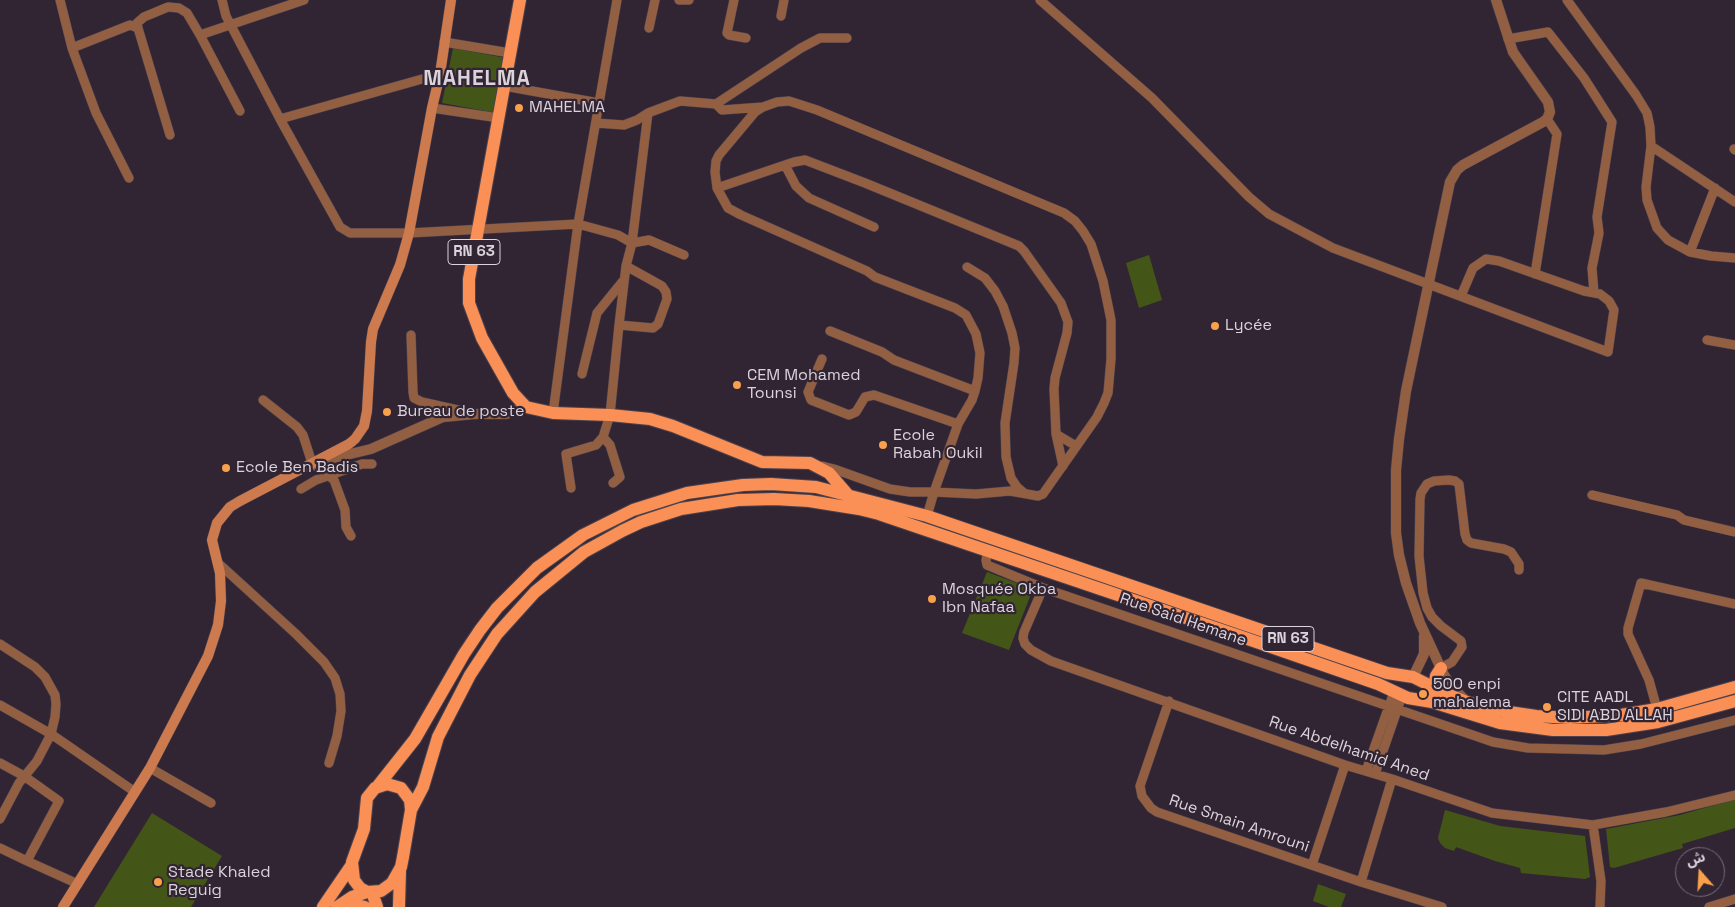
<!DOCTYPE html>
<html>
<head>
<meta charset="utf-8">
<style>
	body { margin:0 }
	#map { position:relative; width:1735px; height:907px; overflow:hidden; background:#312533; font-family:"Space Grotesk","Noto Sans Arabic",sans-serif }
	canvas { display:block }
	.north { position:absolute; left:1675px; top:847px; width:50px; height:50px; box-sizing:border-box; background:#312533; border:1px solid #756b77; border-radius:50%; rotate:341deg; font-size:14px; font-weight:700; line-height:20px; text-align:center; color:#dbd3dc }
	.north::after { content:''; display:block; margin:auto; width:18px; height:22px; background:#f9a04c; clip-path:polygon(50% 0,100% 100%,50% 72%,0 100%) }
</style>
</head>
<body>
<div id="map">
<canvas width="1735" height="907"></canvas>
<div class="north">ش</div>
</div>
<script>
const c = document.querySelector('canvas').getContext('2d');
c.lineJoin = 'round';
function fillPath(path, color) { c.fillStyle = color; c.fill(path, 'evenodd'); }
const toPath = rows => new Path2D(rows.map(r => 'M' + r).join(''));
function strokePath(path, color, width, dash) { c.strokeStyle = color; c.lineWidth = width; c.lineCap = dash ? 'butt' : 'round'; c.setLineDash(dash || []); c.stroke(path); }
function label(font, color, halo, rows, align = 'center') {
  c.font = font + ' "Space Grotesk",sans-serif'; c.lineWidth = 4.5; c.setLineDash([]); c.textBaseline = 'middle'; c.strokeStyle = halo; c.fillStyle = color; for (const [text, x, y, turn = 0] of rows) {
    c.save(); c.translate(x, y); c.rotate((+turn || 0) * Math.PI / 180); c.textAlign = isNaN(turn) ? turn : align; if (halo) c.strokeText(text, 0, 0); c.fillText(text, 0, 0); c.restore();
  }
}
const green = toPath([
	[453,48,506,58,496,113,442,103],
	[1149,255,1162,300,1139,308,1126,263],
	[987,572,1033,589,1009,650,962,633],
	[1735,799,1735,828,1682,844,1683,848,1614,868,1610,867,1606,829,1680,815],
	[1445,810,1500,826,1585,836,1590,877,1585,879,1521,873,1520,868,1495,861,1456,847,1454,851,1445,848,1440,843,1438,838],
	[152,813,222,856,191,907,94,907],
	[1318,884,1346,894,1341,907,1329,907,1313,901]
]);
const minor = toPath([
	[60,0,72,48,96,113,129,178],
	[222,0,226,16,280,119,340,227,350,233,409,233,578,224,618,235,632,243,649,240,684,255],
	[679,0,689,0],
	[734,0,727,33,729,35,746,38],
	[1040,0,1152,98,1249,197,1269,214,1333,248,1608,352,1614,310,1609,301,1600,294,1584,291,1499,261,1486,259,1473,268,1461,296],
	[1567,0,1636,95,1647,113,1650,127,1651,146,1646,187,1647,200,1657,228,1668,240,1690,252,1711,256,1735,258],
	[781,16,784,0],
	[138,28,137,23,144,17,168,7,179,8,187,13,200,35,240,111],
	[649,28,655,0],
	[200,35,304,0],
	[1508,39,1548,32,1584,78,1612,122,1597,217,1599,233,1592,268,1594,293],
	[444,42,510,53],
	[72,48,130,25,138,28,170,135],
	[504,86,599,103],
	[716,104,722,110,763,107],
	[432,108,499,118],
	[280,119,440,74],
	[596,123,624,125,637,120,648,113],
	[1651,146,1735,202],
	[1734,149,1735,150],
	[785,165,796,186,809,198,874,227],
	[717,188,794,162,805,160,865,183,1019,246,1024,251,1061,303,1068,322,1067,333,1055,378,1054,389,1056,434],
	[1690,252,1715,188],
	[967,267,985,278,995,291,1003,306,1012,333,1015,348,1014,363,1005,423,1006,457,1011,478,1017,487,1024,493],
	[1535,274,1557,134,1547,119],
	[619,325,626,266],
	[830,331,882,352,894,360,975,391],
	[411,335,413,392,414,398,422,402,471,413],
	[1707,340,1735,345],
	[822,359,808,392,811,400,849,415,856,412,865,397,874,395,958,424],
	[582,374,597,313,623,281],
	[263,400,297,427,303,435,312,463,334,480,345,510,346,527,351,536],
	[553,413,578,224,617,0],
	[822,466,834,469,890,489,910,492,934,492,976,494,1010,491,1038,496,1043,494,1097,417,1104,403,1108,393,1111,359,1111,320,1103,281,1091,244,1083,231,1075,221,1064,213,817,110,789,101,777,102,763,107,755,112,719,155,716,161,715,172,717,188,728,208,741,215,867,271,875,277,955,308,966,315,976,334,980,353,978,378,975,391,972,400,958,424,934,492,927,516],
	[1063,466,1056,434,1076,446],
	[613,483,620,477,610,445,603,437,610,415,619,325,653,328,658,324,667,299,666,292,662,286,626,266,632,243,648,113,680,101,716,104,801,48,820,38,847,38],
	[571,488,566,454,596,445,603,437],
	[301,489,316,480,362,464,372,464],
	[1592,495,1677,515,1684,520,1735,532],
	[988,551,986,560,987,565,1043,588,1493,742,1528,748,1604,750,1641,744,1735,720],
	[217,562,296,634,324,662,335,678,340,694,341,711,337,736,329,763],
	[1043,588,1024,632,1023,638,1025,644,1031,650,1051,661,1345,765,1392,779,1492,813,1593,825,1666,812,1735,795],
	[0,644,35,667,45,677,55,695,56,704,55,717,51,734,37,761,19,783,0,819],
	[1441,668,1452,662,1462,647,1461,641,1441,626,1432,617,1427,608,1423,593,1419,556,1420,499,1421,493,1427,484,1434,481,1449,480,1455,481,1459,484,1465,534,1467,540,1471,543,1504,549,1511,552,1519,564,1519,570],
	[1169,701,1140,786,1142,796,1151,808,1157,812,1361,882,1442,907],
	[0,705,51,734,135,792],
	[1657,709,1649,680,1628,634,1628,628,1641,583,1735,604],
	[0,763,24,776,59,801,27,861,78,884],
	[150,768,211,803],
	[1366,771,1394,692],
	[1375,774,1402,696],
	[1593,825,1601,881,1600,907],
	[0,848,27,861],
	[1312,865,1345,765],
	[1361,882,1392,779],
	[1709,907,1735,899]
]);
const tertiary = toPath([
	[321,461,371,449,443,417,474,414,506,414,526,407],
	[1413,677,1424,654,1424,636],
	[1465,700,1452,687,1444,675,1420,623,1406,583,1399,555,1396,533,1396,470,1399,439,1406,391,1450,182,1457,170,1463,165,1543,122,1547,119,1550,112,1548,102,1513,52,1496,0]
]);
const secondary = toPath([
	[63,907,150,768,208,656,218,625,221,601,220,573,212,540,217,523,230,507,240,501,349,444,355,439,364,426,367,411,371,342,373,329,400,265,409,233,432,108,440,74,451,0]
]);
const primary = toPath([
	[520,0,469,279,469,303,482,338,513,393,526,407,553,413,610,415,650,419,673,426,762,462,810,463,829,473,848,495],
	[1433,695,1436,676,1441,668],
	[387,784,401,788,410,800,411,810,403,857,401,867,392,883,381,891,367,892,360,888,354,880,352,862,364,829,367,798,375,788,387,784],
	[377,787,415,739,464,654,480,630,497,608,537,568,583,535,633,510,687,493,743,485,771,484,816,487,927,516,1387,673,1413,677,1449,695,1467,702,1502,711,1536,716,1570,718,1621,715,1657,709,1735,687],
	[411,810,423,787,438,737,470,675,497,634,535,592,584,552,622,531,641,522,681,509,738,500,774,499,809,501,859,509,879,514,1245,638,1378,684,1408,698,1432,702,1500,723,1553,730,1606,730,1658,722,1735,701],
	[372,892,377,907],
	[323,907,351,866],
	[337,907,352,897,367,892],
	[342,907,357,905,365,907],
	[399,907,400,870]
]);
const markers = [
	[519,108,5,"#f9a04c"],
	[1215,326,5,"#f9a04c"],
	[737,385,5,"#f9a04c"],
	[387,412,5,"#f9a04c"],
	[883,445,5,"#f9a04c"],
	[226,468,5,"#f9a04c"],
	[932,599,5,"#f9a04c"],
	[1423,694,5,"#f9a04c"],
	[1547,707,5,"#f9a04c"],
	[158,882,5,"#f9a04c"]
];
const shields = [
	[474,252,52],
	[1288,639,52]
];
const shieldNames = [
	["RN 63",474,252],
	["RN 63",1288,639]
];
const poiNames = [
	["MAHELMA",529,108],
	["Lycée",1225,326],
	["CEM Mohamed",747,376],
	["Tounsi",747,394],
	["Bureau de poste",397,412],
	["Ecole",893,436],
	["Rabah Oukil",893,454],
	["Ecole Ben Badis",236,468],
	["Mosquée Okba",942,590],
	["Ibn Nafaa",942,608],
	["500 enpi",1433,685],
	["mahalema",1433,703],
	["CITE AADL",1557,698],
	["SIDI ABD ALLAH",1557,716],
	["Stade Khaled",168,873],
	["Reguig",168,891]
];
const streetNames = [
	["Rue Said Hemane",1183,620,19],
	["Rue Abdelhamid Aned",1349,749,19],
	["Rue Smain Amrouni",1239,824,19]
];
const districtNames = [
	["MAHELMA",477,79]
];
fillPath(green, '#445617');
strokePath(minor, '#4c414e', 10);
strokePath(tertiary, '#4c414e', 11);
strokePath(secondary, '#4c414e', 11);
strokePath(primary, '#4c414e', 14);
strokePath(minor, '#925f43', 9);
strokePath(tertiary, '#925f43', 10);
strokePath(secondary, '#cd7a4e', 10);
strokePath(primary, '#fa9055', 12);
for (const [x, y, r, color] of markers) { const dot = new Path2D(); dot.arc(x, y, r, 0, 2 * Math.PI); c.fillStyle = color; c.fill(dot); strokePath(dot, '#312533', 2); }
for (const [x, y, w] of shields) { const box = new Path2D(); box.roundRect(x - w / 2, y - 12.5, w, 25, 4); c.fillStyle = '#312533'; c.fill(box); strokePath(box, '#dbd3dc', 1); }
label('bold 15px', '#dbd3dc', null, shieldNames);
label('16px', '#dbd3dc', '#312533', poiNames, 'left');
label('16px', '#dbd3dc', '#312533', streetNames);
c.letterSpacing = '1px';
label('bold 21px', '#dbd3dc', '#312533', districtNames);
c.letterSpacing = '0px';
</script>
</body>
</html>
